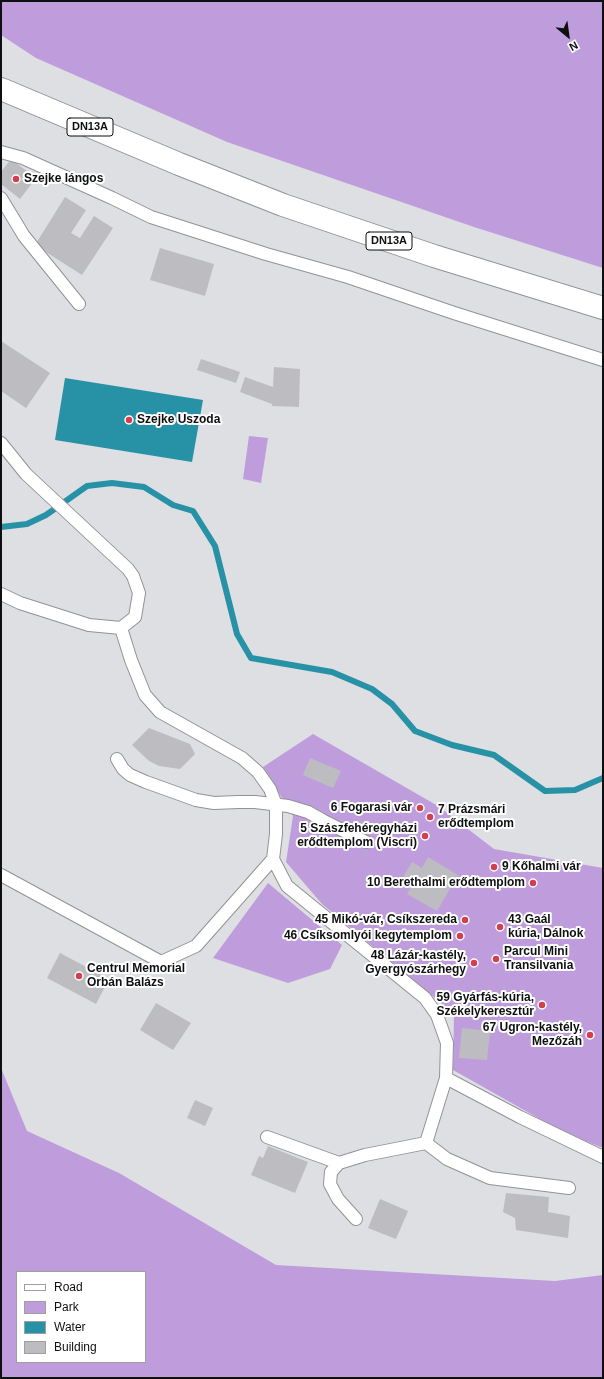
<!DOCTYPE html>
<html>
<head>
<meta charset="utf-8">
<style>
	body { margin:0 }
	#map { position:relative; width:604px; height:1379px; overflow:hidden; background:#dddfe3; font-family:Helvetica,sans-serif }
	canvas { display:block }
	.frame { position:absolute; inset:0; border:2px solid #0e0f10; pointer-events:none }
	.legend { position:absolute; left:16px; top:1271px; width:130px; height:92px; box-sizing:border-box; background:#fff; border:1px solid #9f9f9f; margin:0; padding:5px 7px; list-style:none; font-size:12px; color:#0e0f10 }
	.legend li { display:flex; align-items:center; gap:8px; height:20px }
	.legend b { width:20px; border:1px solid #9f9f9f }
	.north { position:absolute; left:548px; top:16px; width:40px; height:40px; -webkit-text-stroke:3px #fff; paint-order:stroke; rotate:151deg; font-size:11px; font-weight:700; line-height:16px; text-align:center; color:#0e0f10 }
	.north::after { content:''; display:block; margin:auto; width:14px; height:18px; background:#0e0f10; clip-path:polygon(50% 0,100% 100%,50% 72%,0 100%) }
</style>
</head>
<body>
<div id="map">
<canvas width="604" height="1379"></canvas>
<div class="frame"></div>
<ul class="legend">
<li><b style="height:5px;background:#fff"></b>Road</li>
<li><b style="height:11px;background:#bf9ddd"></b>Park</li>
<li><b style="height:11px;background:#2792a6"></b>Water</li>
<li><b style="height:11px;background:#bdbdc1"></b>Building</li>
</ul>
<div class="north">N</div>
</div>
<script>
const c = document.querySelector('canvas').getContext('2d');
c.lineJoin = 'round';
function fillPath(path, color) { c.fillStyle = color; c.fill(path, 'evenodd'); }
const toPath = rows => new Path2D(rows.map(r => 'M' + r).join(''));
function strokePath(path, color, width, dash) { c.strokeStyle = color; c.lineWidth = width; c.lineCap = dash ? 'butt' : 'round'; c.setLineDash(dash || []); c.stroke(path); }
function label(font, color, halo, rows, align = 'center') {
  c.font = font + ' Helvetica,sans-serif'; c.lineWidth = 4; c.setLineDash([]); c.textBaseline = 'middle'; c.strokeStyle = halo; c.fillStyle = color; for (const [text, x, y, turn = 0] of rows) {
    c.save(); c.translate(x, y); c.rotate((+turn || 0) * Math.PI / 180); c.textAlign = isNaN(turn) ? turn : align; if (halo) c.strokeText(text, 0, 0); c.fillText(text, 0, 0); c.restore();
  }
}
const green = toPath([
	[1,1,603,1,603,268,474,227,227,142,36,58,1,35],
	[249,436,268,438,261,483,243,479],
	[313,734,438,806,494,849,603,868,603,1148,563,1132,453,1070,454,1014,322,904,286,862,293,816,263,767],
	[268,883,342,945,330,969,288,983,213,958],
	[1,1068,27,1131,119,1173,276,1265,555,1281,603,1275,603,1378,1,1378],
	[17,1272,145,1272,145,1362,17,1362]
]);
const water = toPath([
	[65,378,203,400,192,462,55,440]
]);
const stream = toPath([
	[1,527,27,524,46,515,87,486,112,483,144,487,173,505,193,511,215,546,237,634,251,658,332,672,372,689,392,704,415,731,452,745,494,755,545,791,575,790,603,778]
]);
const building = toPath([
	[11,159,36,178,20,199,1,184,1,172],
	[65,197,86,210,71,233,80,238,94,216,113,228,82,275,35,245],
	[160,248,214,264,205,296,150,280],
	[1,341,50,373,26,408,1,391],
	[201,359,240,372,236,383,197,370],
	[274,367,300,369,299,407,272,406,272,404,240,392,245,377,273,387],
	[149,728,190,744,195,754,180,769,159,766,149,761,132,745],
	[310,758,341,771,333,788,303,775],
	[428,857,458,875,437,911,407,894,412,885,402,879,412,862,422,868],
	[60,953,109,979,96,1004,47,978],
	[156,1003,191,1023,173,1050,140,1030],
	[462,1028,490,1031,487,1060,459,1058],
	[195,1100,213,1108,205,1126,187,1118],
	[268,1146,308,1162,295,1193,251,1175,259,1156,263,1158],
	[506,1193,549,1197,548,1212,570,1216,568,1238,516,1230,515,1218,503,1212],
	[380,1199,408,1211,396,1239,368,1228]
]);
const lane = toPath([
	[1,152,23,158,112,198,151,217,266,254,348,277,454,313,603,360],
	[1,198,24,236,79,304],
	[1,443,26,474,128,569,133,576,139,593,135,617,121,628,89,625,20,603,1,594],
	[121,628,131,660,145,695,160,712,242,758,258,772,270,789,276,805,276,834,273,859,287,886,425,998,437,1015,447,1043,446,1078,426,1143,365,1155,339,1163,331,1172,330,1184,338,1199,356,1219],
	[117,759,123,769,130,775,146,782,196,800,214,803,238,802,255,802,288,806,308,812,324,821,366,842],
	[1,875,161,962,196,946,273,859],
	[446,1078,520,1117,603,1157],
	[267,1137,339,1163],
	[426,1143,447,1159,490,1178,569,1188]
]);
const primary = toPath([
	[1,89,179,164,283,205,434,256,603,308]
]);
const markers = [
	[16,179,4,"#d1404e"],
	[129,420,4,"#d1404e"],
	[420,808,4,"#d1404e"],
	[430,817,4,"#d1404e"],
	[425,836,4,"#d1404e"],
	[494,867,4,"#d1404e"],
	[533,883,4,"#d1404e"],
	[465,920,4,"#d1404e"],
	[500,927,4,"#d1404e"],
	[460,936,4,"#d1404e"],
	[496,959,4,"#d1404e"],
	[474,963,4,"#d1404e"],
	[79,976,4,"#d1404e"],
	[542,1005,4,"#d1404e"],
	[590,1035,4,"#d1404e"]
];
const shields = [
	[90,127,46],
	[389,241,46]
];
const shieldNames = [
	["DN13A",90,127],
	["DN13A",389,241]
];
const poiNames = [
	["Szejke lángos",24,179,"left"],
	["Szejke Uszoda",137,420,"left"],
	["6 Fogarasi vár",412,808],
	["7 Prázsmári",438,810,"left"],
	["erődtemplom",438,824,"left"],
	["5 Szászfehéregyházi",417,829],
	["erődtemplom (Viscri)",417,843],
	["9 Kőhalmi vár",502,867,"left"],
	["10 Berethalmi erődtemplom",525,883],
	["45 Mikó-vár, Csíkszereda",457,920],
	["43 Gaál",508,920,"left"],
	["kúria, Dálnok",508,934,"left"],
	["46 Csíksomlyói kegytemplom",452,936],
	["Parcul Mini",504,952,"left"],
	["Transilvania",504,966,"left"],
	["48 Lázár-kastély,",466,956],
	["Gyergyószárhegy",466,970],
	["Centrul Memorial",87,969,"left"],
	["Orbán Balázs",87,983,"left"],
	["59 Gyárfás-kúria,",534,998],
	["Székelykeresztúr",534,1012],
	["67 Ugron-kastély,",582,1028],
	["Mezőzáh",582,1042]
];
fillPath(green, '#bf9ddd');
fillPath(water, '#2792a6');
strokePath(stream, '#2792a6', 6);
fillPath(building, '#bdbdc1');
strokePath(lane, '#919396', 14);
strokePath(primary, '#919396', 24);
strokePath(lane, '#fff', 12);
strokePath(primary, '#fff', 22);
for (const [x, y, r, color] of markers) { const dot = new Path2D(); dot.arc(x, y, r, 0, 2 * Math.PI); c.fillStyle = color; c.fill(dot); strokePath(dot, '#fff', 1.5); }
for (const [x, y, w] of shields) { const box = new Path2D(); box.roundRect(x - w / 2, y - 9, w, 18, 3); c.fillStyle = '#fff'; c.fill(box); strokePath(box, '#0e0f10', 1); }
label('bold 11px', '#0e0f10', null, shieldNames);
label('bold 12px', '#0e0f10', '#fff', poiNames, 'right');
</script>
</body>
</html>
